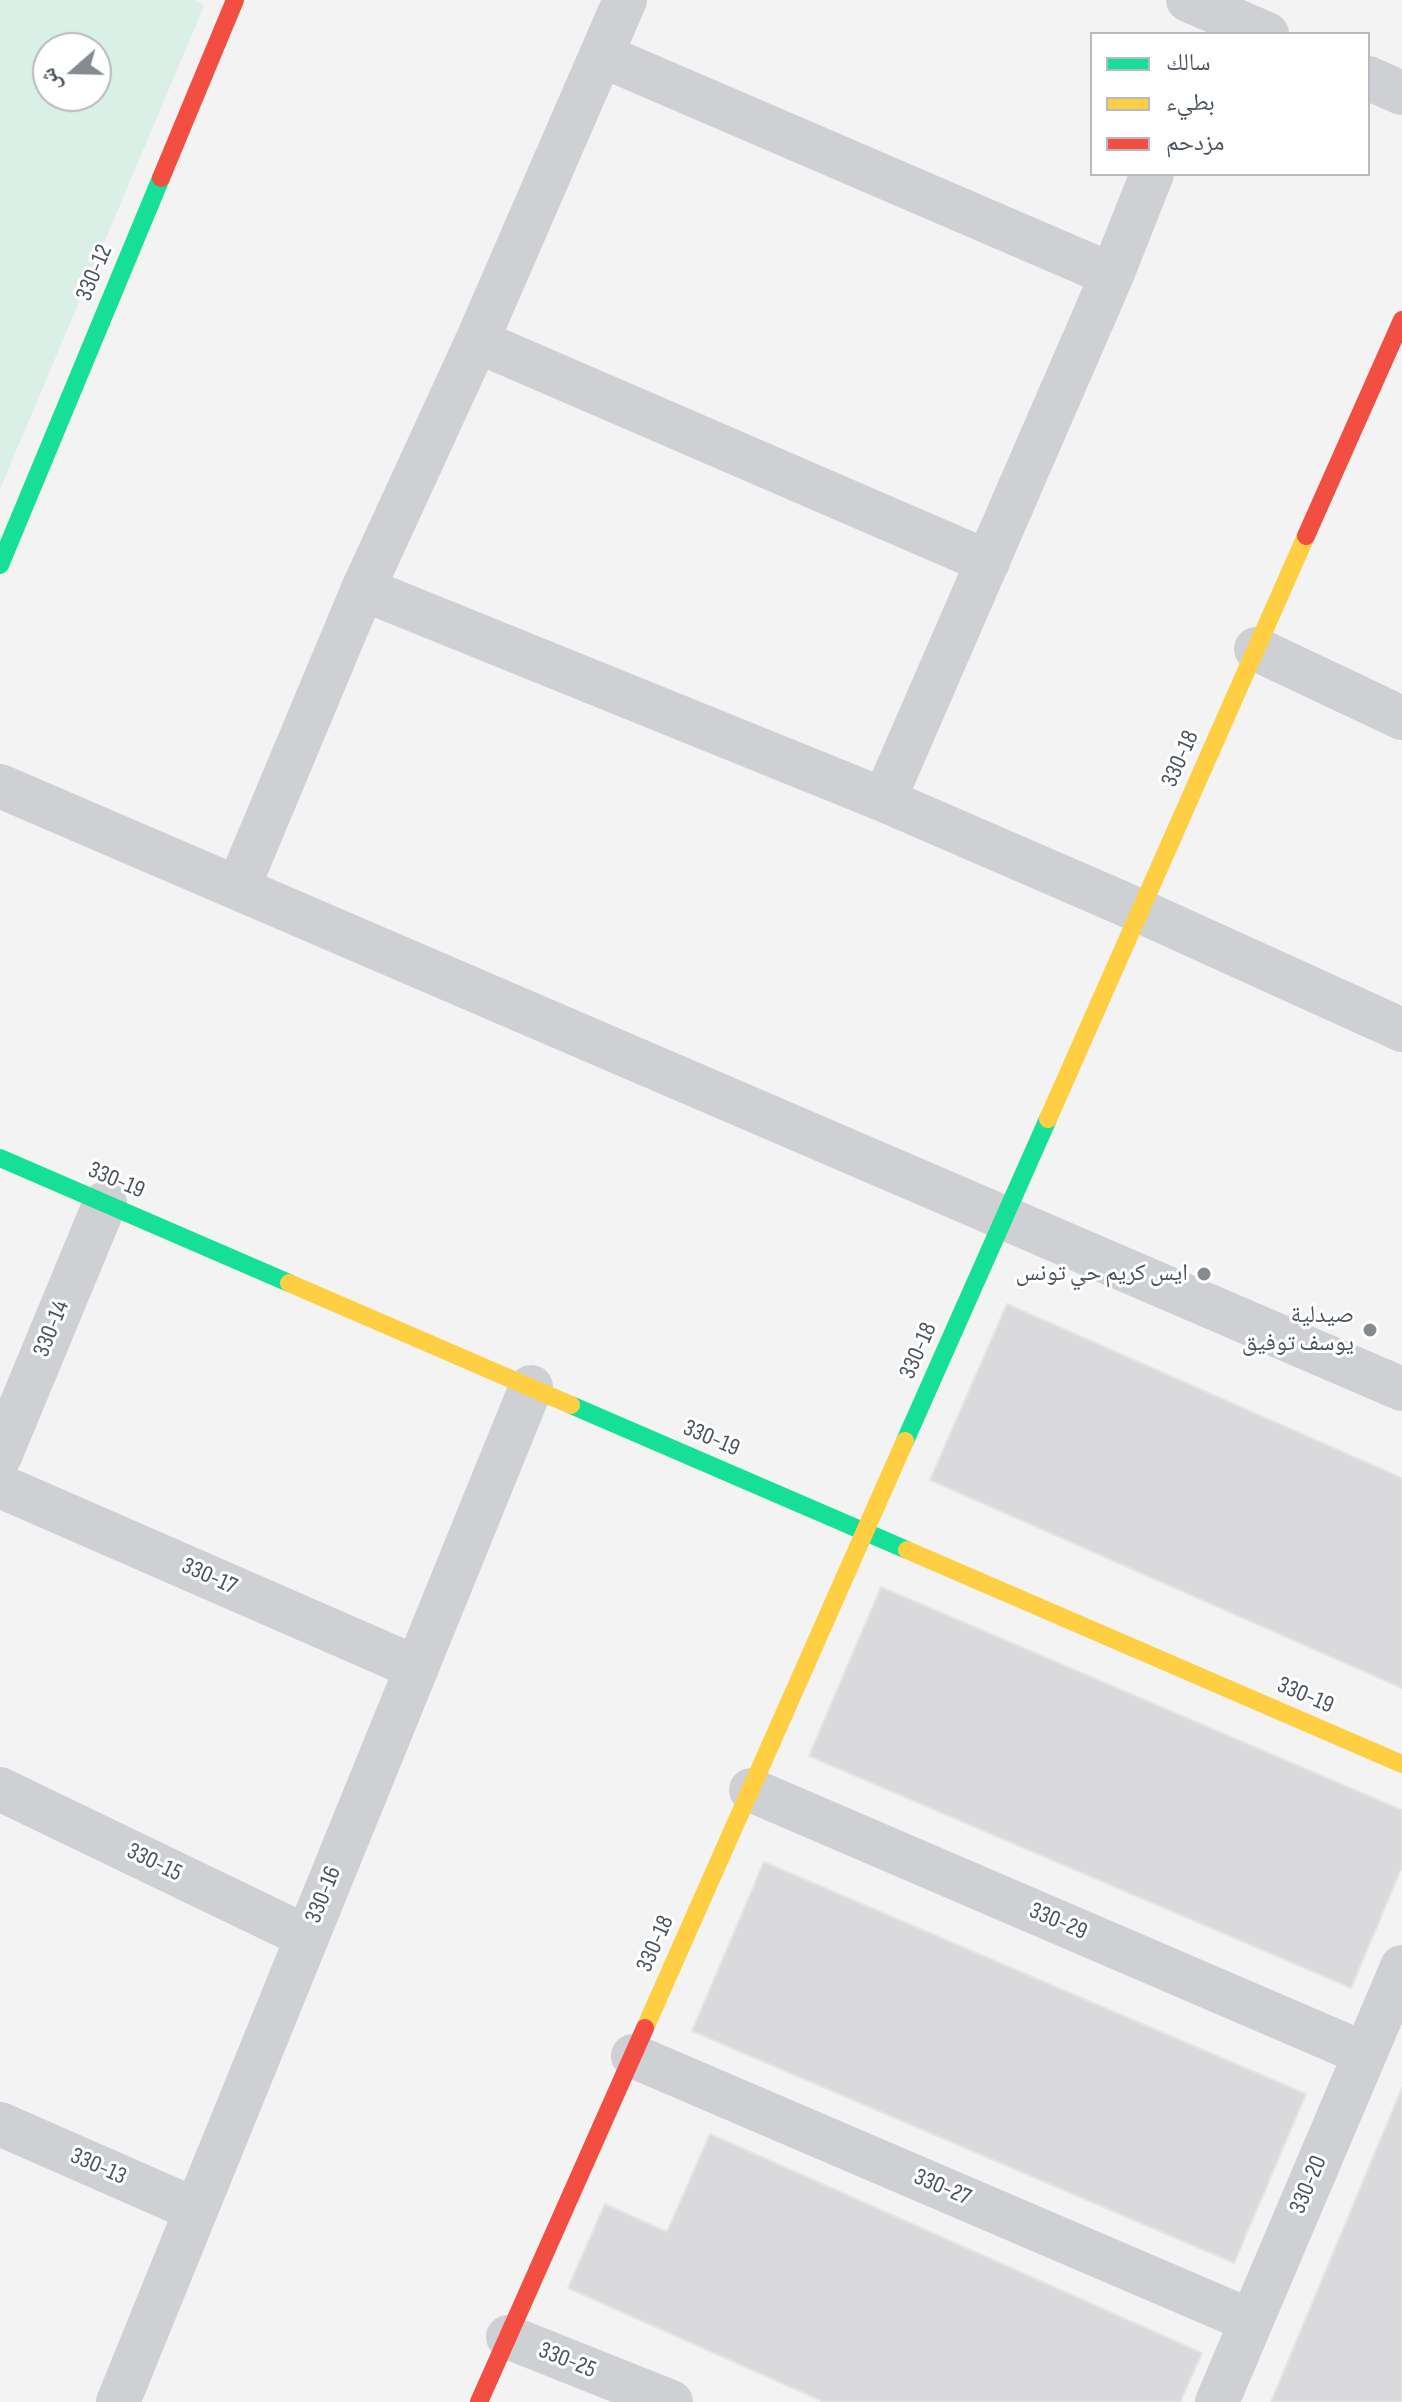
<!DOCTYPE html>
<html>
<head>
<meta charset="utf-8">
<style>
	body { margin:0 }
	#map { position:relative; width:1402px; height:2402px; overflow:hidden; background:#f3f3f3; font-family:"Sofia Sans Condensed","Noto Naskh Arabic",sans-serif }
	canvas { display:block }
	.legend { position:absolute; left:1090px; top:32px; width:280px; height:144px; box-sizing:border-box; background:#fff; border:2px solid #b7babe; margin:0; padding:10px 14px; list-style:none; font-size:24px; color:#4b535d }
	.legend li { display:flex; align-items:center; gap:16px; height:40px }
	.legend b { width:40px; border:2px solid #b7babe }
	.north { position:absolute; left:32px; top:32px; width:80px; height:80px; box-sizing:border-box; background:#fff; border:2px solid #b7babe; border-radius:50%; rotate:250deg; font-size:22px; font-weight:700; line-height:32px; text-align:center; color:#4b535d }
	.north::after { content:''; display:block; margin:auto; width:28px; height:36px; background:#868b92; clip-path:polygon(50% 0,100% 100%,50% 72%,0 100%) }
</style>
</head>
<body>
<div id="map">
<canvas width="1402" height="2402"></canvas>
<ul class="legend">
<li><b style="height:10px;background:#16e098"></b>سالك</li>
<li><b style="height:10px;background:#ffcf43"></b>بطيء</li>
<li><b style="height:10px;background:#f24e42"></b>مزدحم</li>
</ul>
<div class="north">ش</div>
</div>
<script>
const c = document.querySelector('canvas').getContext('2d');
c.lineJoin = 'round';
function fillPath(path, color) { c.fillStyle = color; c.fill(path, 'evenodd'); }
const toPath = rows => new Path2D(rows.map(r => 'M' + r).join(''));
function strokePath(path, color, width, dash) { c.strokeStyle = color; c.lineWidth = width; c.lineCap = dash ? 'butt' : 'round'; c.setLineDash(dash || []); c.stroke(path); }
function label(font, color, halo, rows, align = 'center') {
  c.font = font + ' "Sofia Sans Condensed","Noto Naskh Arabic",sans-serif'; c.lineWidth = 6; c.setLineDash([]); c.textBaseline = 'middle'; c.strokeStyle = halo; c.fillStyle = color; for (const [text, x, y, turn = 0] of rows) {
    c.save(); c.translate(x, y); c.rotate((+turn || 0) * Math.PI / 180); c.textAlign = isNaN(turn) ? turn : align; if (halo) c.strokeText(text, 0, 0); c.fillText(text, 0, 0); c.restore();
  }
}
const green = toPath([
	[0,0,195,0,204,6,0,489],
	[48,48,96,48,96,96,48,96]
]);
const building = toPath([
	[1007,1304,1402,1478,1402,1688,930,1480,1007,1304],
	[881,1587,1402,1810,1402,1867,1351,1988,809,1756,881,1587],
	[764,1862,1306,2094,1234,2263,692,2031,764,1862],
	[1402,2088,1402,2402,1271,2402,1402,2088],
	[710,2134,1202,2353,1180,2402,824,2402,568,2288,605,2204,667,2232,710,2134]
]);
const street = toPath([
	[1188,0,1267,34],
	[601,55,1112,275],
	[1368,78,1402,93],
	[477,341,988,562],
	[363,589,884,800,1140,911,1402,1030],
	[1256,649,1402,718],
	[0,786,1402,1389],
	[884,800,1112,275,1152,174],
	[238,888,363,589,477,341,625,0],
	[0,1456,105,1203],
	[0,1486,417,1668],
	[0,1789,307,1937],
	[751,1790,1365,2054],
	[633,2056,1251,2321],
	[0,2124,196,2210],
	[508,2337,671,2402],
	[118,2402,531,1387],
	[1217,2402,1402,1967]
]);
const fast = toPath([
	[0,565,161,178],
	[0,1158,289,1283],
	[571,1405,907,1550],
	[905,1441,1048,1119]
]);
const slow = toPath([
	[1048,1119,1306,536],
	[289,1283,571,1405],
	[907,1550,1402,1764],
	[645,2028,905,1441]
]);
const jam = toPath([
	[161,178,235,0],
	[1306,536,1402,320],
	[479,2402,645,2028]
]);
const markers = [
	[1204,1274,8,"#868b92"],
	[1370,1330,8,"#868b92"]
];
const streetNames = [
	["330-12",95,273,-67],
	["330-18",1181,759,-66],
	["330-19",116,1181,23],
	["330-14",52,1329,-68],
	["330-18",919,1351,-66],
	["330-19",711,1439,23],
	["330-17",209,1577,24],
	["330-19",1305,1696,23],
	["330-15",154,1863,26],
	["330-16",324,1895,-68],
	["330-29",1058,1922,23],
	["330-18",656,1944,-66],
	["330-13",98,2167,24],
	["330-20",1309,2185,-67],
	["330-27",942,2188,23],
	["330-25",567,2361,22]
];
const poiNames = [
	["ايس كريم حي تونس",1188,1274],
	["صيدلية",1354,1316],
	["يوسف توفيق",1354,1344]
];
fillPath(green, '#daefe5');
fillPath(building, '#dadadc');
strokePath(building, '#e4e4e5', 2);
strokePath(street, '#ced0d3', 44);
strokePath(fast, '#16e098', 18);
strokePath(slow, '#ffcf43', 18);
strokePath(jam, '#f24e42', 18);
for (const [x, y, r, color] of markers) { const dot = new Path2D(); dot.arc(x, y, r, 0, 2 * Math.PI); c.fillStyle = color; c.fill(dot); strokePath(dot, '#fff', 3); }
label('24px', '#4b535d', '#fff', streetNames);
label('24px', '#4b535d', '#fff', poiNames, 'right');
</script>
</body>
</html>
